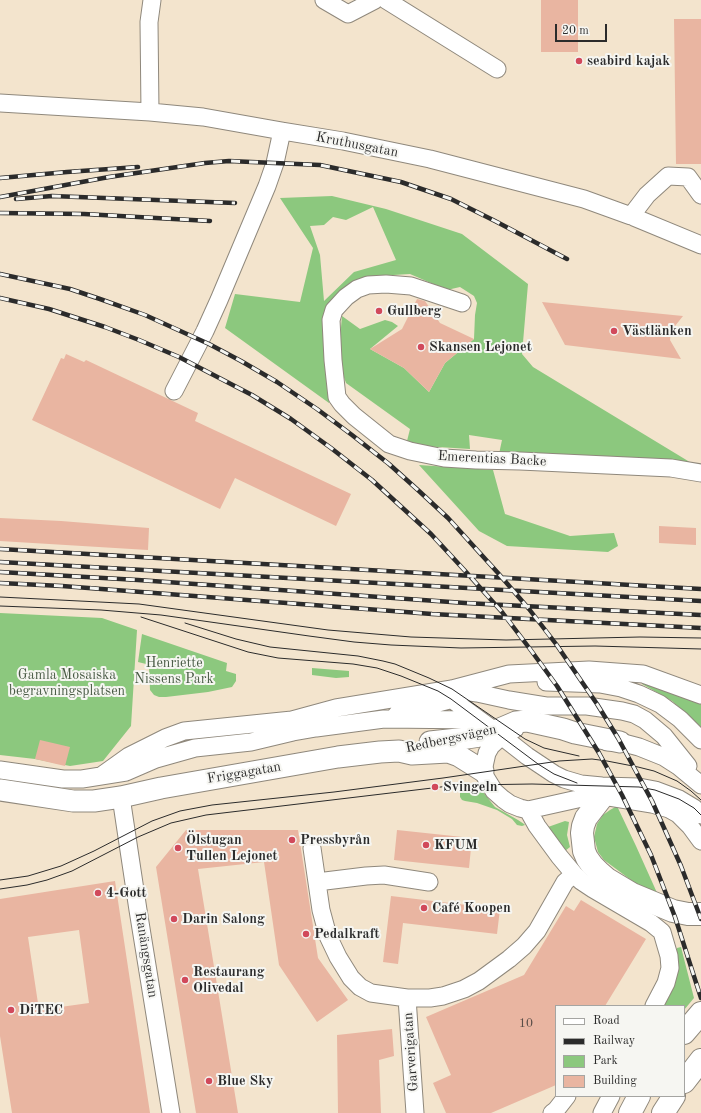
<!DOCTYPE html>
<html>
<head>
<meta charset="utf-8">
<style>
	body { margin:0 }
	#map { position:relative; width:701px; height:1113px; overflow:hidden; background:#f3e4cd; font-family:"Old Standard TT",serif }
	canvas { display:block }
	.legend { position:absolute; left:555px; top:1005px; width:130px; height:92px; box-sizing:border-box; background:#f6f6f2; border:1px solid #a5a5a2; margin:0; padding:5px 7px; list-style:none; font-size:12px; color:#2b2b2b }
	.legend li { display:flex; align-items:center; gap:8px; height:20px }
	.legend b { width:20px; border:1px solid #a5a5a2 }
	.scale { position:absolute; left:555px; top:24px; width:52px; height:18px; box-sizing:border-box; border:2px solid #2b2b2b; border-top:0; padding-left:5px; font-size:12px; line-height:14px; white-space:nowrap; color:#2b2b2b; -webkit-text-stroke:3px #f6f6f2; paint-order:stroke }
</style>
</head>
<body>
<div id="map">
<canvas width="701" height="1113"></canvas>
<ul class="legend">
<li><b style="height:5px;background:#fff"></b>Road</li>
<li><b style="height:5px;background:#2b2b2b"></b>Railway</li>
<li><b style="height:11px;background:#8cc87e"></b>Park</li>
<li><b style="height:11px;background:#e9b5a1"></b>Building</li>
</ul>
<div class="scale">20 m</div>
</div>
<script>
const c = document.querySelector('canvas').getContext('2d');
c.lineJoin = 'round';
function fillPath(path, color) { c.fillStyle = color; c.fill(path, 'evenodd'); }
const toPath = rows => new Path2D(rows.map(r => 'M' + r).join(''));
function strokePath(path, color, width, dash) { c.strokeStyle = color; c.lineWidth = width; c.lineCap = dash ? 'butt' : 'round'; c.setLineDash(dash || []); c.stroke(path); }
function label(font, color, halo, rows, align = 'center') {
  c.font = font + ' "Old Standard TT",serif'; c.lineWidth = 4; c.setLineDash([]); c.textBaseline = 'middle'; c.strokeStyle = halo; c.fillStyle = color; for (const [text, x, y, turn = 0] of rows) {
    c.save(); c.translate(x, y); c.rotate((+turn || 0) * Math.PI / 180); c.textAlign = isNaN(turn) ? turn : align; if (halo) c.strokeText(text, 0, 0); c.fillText(text, 0, 0); c.restore();
  }
}
const green = toPath([
	[332,196,386,209,462,234,528,284,522,354,533,367,693,464,499,454,502,440,469,435,470,449,406,445,410,429,346,383,338,361,342,316,360,329,385,320,392,322,398,326,370,349,404,368,429,392,445,363,474,339,475,315,477,303,474,296,460,287,447,290,410,274,377,276,342,293,327,347,329,403,225,328,235,294,300,302,313,248,280,198],
	[373,207,396,260,354,272,324,301,320,255,310,226,324,225,333,217,346,220],
	[419,465,493,470,505,514,570,536,614,533,618,546,608,552,507,546,479,531],
	[0,613,102,618,137,630,131,726,103,761,70,766,35,759,0,755],
	[142,634,227,663,226,671,236,674,236,681,232,687,208,692,166,697,159,697,154,695,150,690,149,668,146,664,138,662],
	[312,668,349,671,349,677,336,678,312,675],
	[642,680,701,701,701,727,672,701,642,684],
	[478,790,482,790,483,792,495,807,518,820,524,824,525,825,522,826,517,825,512,819,497,810,477,803,465,801,462,800,460,797,460,791],
	[617,806,636,846,658,895,635,883,604,860,598,852,594,837,597,824,603,815,610,810],
	[565,821,569,822,567,835,570,847,565,851,548,827],
	[681,947,694,998,684,1010,684,1006,659,1006,677,958,677,948]
]);
const building = toPath([
	[541,0,578,0,578,52,541,52],
	[674,19,701,19,701,164,676,164],
	[417,299,425,301,440,323,474,339,445,363,429,392,404,368,370,349,402,329],
	[542,302,683,316,671,331,670,340,681,359,565,345],
	[66,354,84,362,86,360,198,413,195,421,351,494,336,526,235,478,220,509,32,420,61,358,64,359],
	[0,518,61,521,149,528,148,550,0,541],
	[659,526,696,528,696,545,659,543],
	[40,740,70,747,65,766,35,759],
	[186,830,298,830,318,958,348,1000,317,1022,279,965,264,862,198,869,238,1113,196,1113,156,867],
	[397,830,472,838,469,868,394,860],
	[115,881,150,1113,12,1113,0,1036,0,899],
	[79,930,89,1003,39,1010,28,937],
	[391,896,500,909,497,934,403,923,398,964,383,962],
	[581,900,646,939,605,1006,556,1006,556,1085,491,1113,446,1113,433,1083,451,1075,426,1017,524,975,566,906,574,911],
	[392,1029,394,1056,379,1060,381,1113,338,1113,337,1035]
]);
const minor = toPath([
	[324,0,348,14,375,0],
	[386,0,497,69],
	[0,103,150,112,203,117,282,131,343,141,430,159,584,199,631,216,701,245],
	[150,112,149,22,152,0],
	[631,216,647,195,668,176,688,177,701,195],
	[462,303,411,286,386,284,368,285,357,289,346,297,334,310,331,320,333,360,337,397,342,404,354,416,389,444,410,451,444,458,476,460,520,461,671,468,701,473],
	[174,391,205,331,219,300,267,186,275,163,282,131],
	[546,682,600,684,621,688,639,694,660,704,680,719,701,740],
	[458,690,477,693,509,700,546,706,587,706,622,711,634,714,645,720,664,736,688,766],
	[451,699,495,731,527,756,554,774,564,779,581,784,602,786,639,787,655,790,679,799,694,808,701,815],
	[397,714,453,699],
	[515,729,502,736,491,746,487,753,483,771,486,778,494,791,503,799,510,804,520,808,528,810,582,798,603,796,652,804,669,809,678,814,690,826,701,841],
	[607,742,620,742,639,747,664,757,678,766,701,785],
	[0,770,63,779,82,779,126,772,156,759,195,748,251,742,293,732,316,728,384,719,479,720],
	[101,776,129,756,165,738,184,731,292,720,336,708,452,689,509,674,589,670,643,674,701,695],
	[121,797,138,910,171,1113],
	[528,810,537,826,559,856,574,874,581,881,593,889,651,923,662,932,669,956,670,968,666,983,654,1006],
	[312,848,321,910,328,936,338,957,351,978,360,987,371,993,407,998,430,998,443,996,464,989,479,981,509,959,524,946,537,931,565,882,574,874],
	[317,882,366,876,384,875,429,882],
	[407,998,415,1113],
	[552,1113,556,1110,567,1096],
	[602,1113,611,1096]
]);
const major = toPath([
	[430,742,467,738,480,736,495,731,516,722,527,721,563,729,575,733,620,742],
	[0,790,73,801,94,801,121,797,161,788,338,757,380,752,399,751,412,754,448,752,459,756,483,771]
]);
const highway = toPath([
	[603,796,586,818,583,826,582,833,584,851,587,858,592,865,599,872,607,879,632,894,673,911,688,914,701,914],
	[684,1033,701,1013],
	[684,1082,701,1060],
	[630,1113,639,1096],
	[663,1113,674,1096]
]);
const tram = toPath([
	[0,597,139,604,328,630,411,637,506,640,640,637,701,638],
	[0,606,101,610,161,615,309,636,354,642,391,645,461,648,595,646,701,649],
	[141,617,248,652,278,658,353,664,377,668,401,676,438,691,451,699,538,764,554,774,577,783],
	[185,623,236,639,270,647,358,656,383,661,395,664,429,678,452,689,525,739,544,748,579,756],
	[0,880,28,876,61,866,94,851,152,821,180,811,212,805,334,792,443,778,559,761,592,759,607,761,638,767,654,771,677,781,691,791,701,800],
	[0,889,27,885,47,880,72,871,138,837,171,823,206,815,449,786,468,785,532,784,639,787,655,790,679,799,694,808,701,815]
]);
const rail = toPath([
	[0,178,67,172,138,167],
	[0,197,109,177,205,163,229,161,320,165,401,182,451,199,495,221,567,259],
	[16,199,52,196,235,203],
	[0,213,84,214,210,221],
	[0,274,70,289,100,299,145,315,209,344,241,361,277,382,317,409,352,435,389,464,419,491,448,518,498,573,529,609,556,644,597,704,618,738,652,801,681,866,701,919],
	[0,298,49,309,105,327,139,340,179,357,252,395,291,419,331,448,372,480,431,534,467,573,502,612,530,649,557,686,599,753,622,795,651,855,675,917,701,998],
	[0,549,701,589],
	[0,562,701,601],
	[0,572,138,580,465,603,701,615],
	[0,583,62,586,432,614,701,628]
]);
const markers = [
	[579,61,4,"#d1495b"],
	[379,311,4,"#d1495b"],
	[614,331,4,"#d1495b"],
	[421,347,4,"#d1495b"],
	[435,787,4,"#d1495b"],
	[292,840,4,"#d1495b"],
	[426,845,4,"#d1495b"],
	[178,848,4,"#d1495b"],
	[98,893,4,"#d1495b"],
	[424,908,4,"#d1495b"],
	[174,919,4,"#d1495b"],
	[306,934,4,"#d1495b"],
	[185,980,4,"#d1495b"],
	[11,1010,4,"#d1495b"],
	[209,1081,4,"#d1495b"]
];
const numberNames = [
	["10",526,1024]
];
const poiNames = [
	["seabird kajak",587,61],
	["Gullberg",387,311],
	["Västlänken",622,331],
	["Skansen Lejonet",429,347],
	["Svingeln",443,787],
	["Ölstugan",186,840],
	["Tullen Lejonet",186,856],
	["Pressbyrån",300,840],
	["KFUM",434,845],
	["4-Gott",106,893],
	["Café Koopen",432,908],
	["Darin Salong",182,919],
	["Pedalkraft",314,934],
	["Restaurang",193,972],
	["Olivedal",193,988],
	["DiTEC",19,1010],
	["Blue Sky",217,1081]
];
const streetNames = [
	["Kruthusgatan",357,145,11],
	["Emerentias Backe",492,459,3],
	["Redbergsvägen",451,739,-12],
	["Friggagatan",244,773,-10],
	["Ranängsgatan",146,955,81],
	["Garverigatan",411,1052,-94]
];
const parkNames = [
	["Henriette",174,663],
	["Nissens Park",174,679],
	["Gamla Mosaiska",67,675],
	["begravningsplatsen",67,691]
];
fillPath(green, '#8cc87e');
fillPath(building, '#e9b5a1');
strokePath(minor, '#8f887c', 19);
strokePath(major, '#8f887c', 23);
strokePath(highway, '#8f887c', 24);
strokePath(minor, '#fff', 17);
strokePath(major, '#fff', 21);
strokePath(highway, '#fff', 22);
strokePath(tram, '#2b2b2b', 1);
strokePath(rail, '#2b2b2b', 4.5);
strokePath(rail, '#f6f6f2', 3, [9]);
for (const [x, y, r, color] of markers) { const dot = new Path2D(); dot.arc(x, y, r, 0, 2 * Math.PI); c.fillStyle = color; c.fill(dot); strokePath(dot, '#f6f6f2', 1.5); }
label('12px', '#5a4e48', null, numberNames);
label('bold 14px', '#2b2b2b', '#f6f6f2', poiNames, 'left');
label('14px', '#2b2b2b', '#f6f6f2', streetNames);
label('14px', '#485a44', '#f6f6f2', parkNames);
</script>
</body>
</html>
